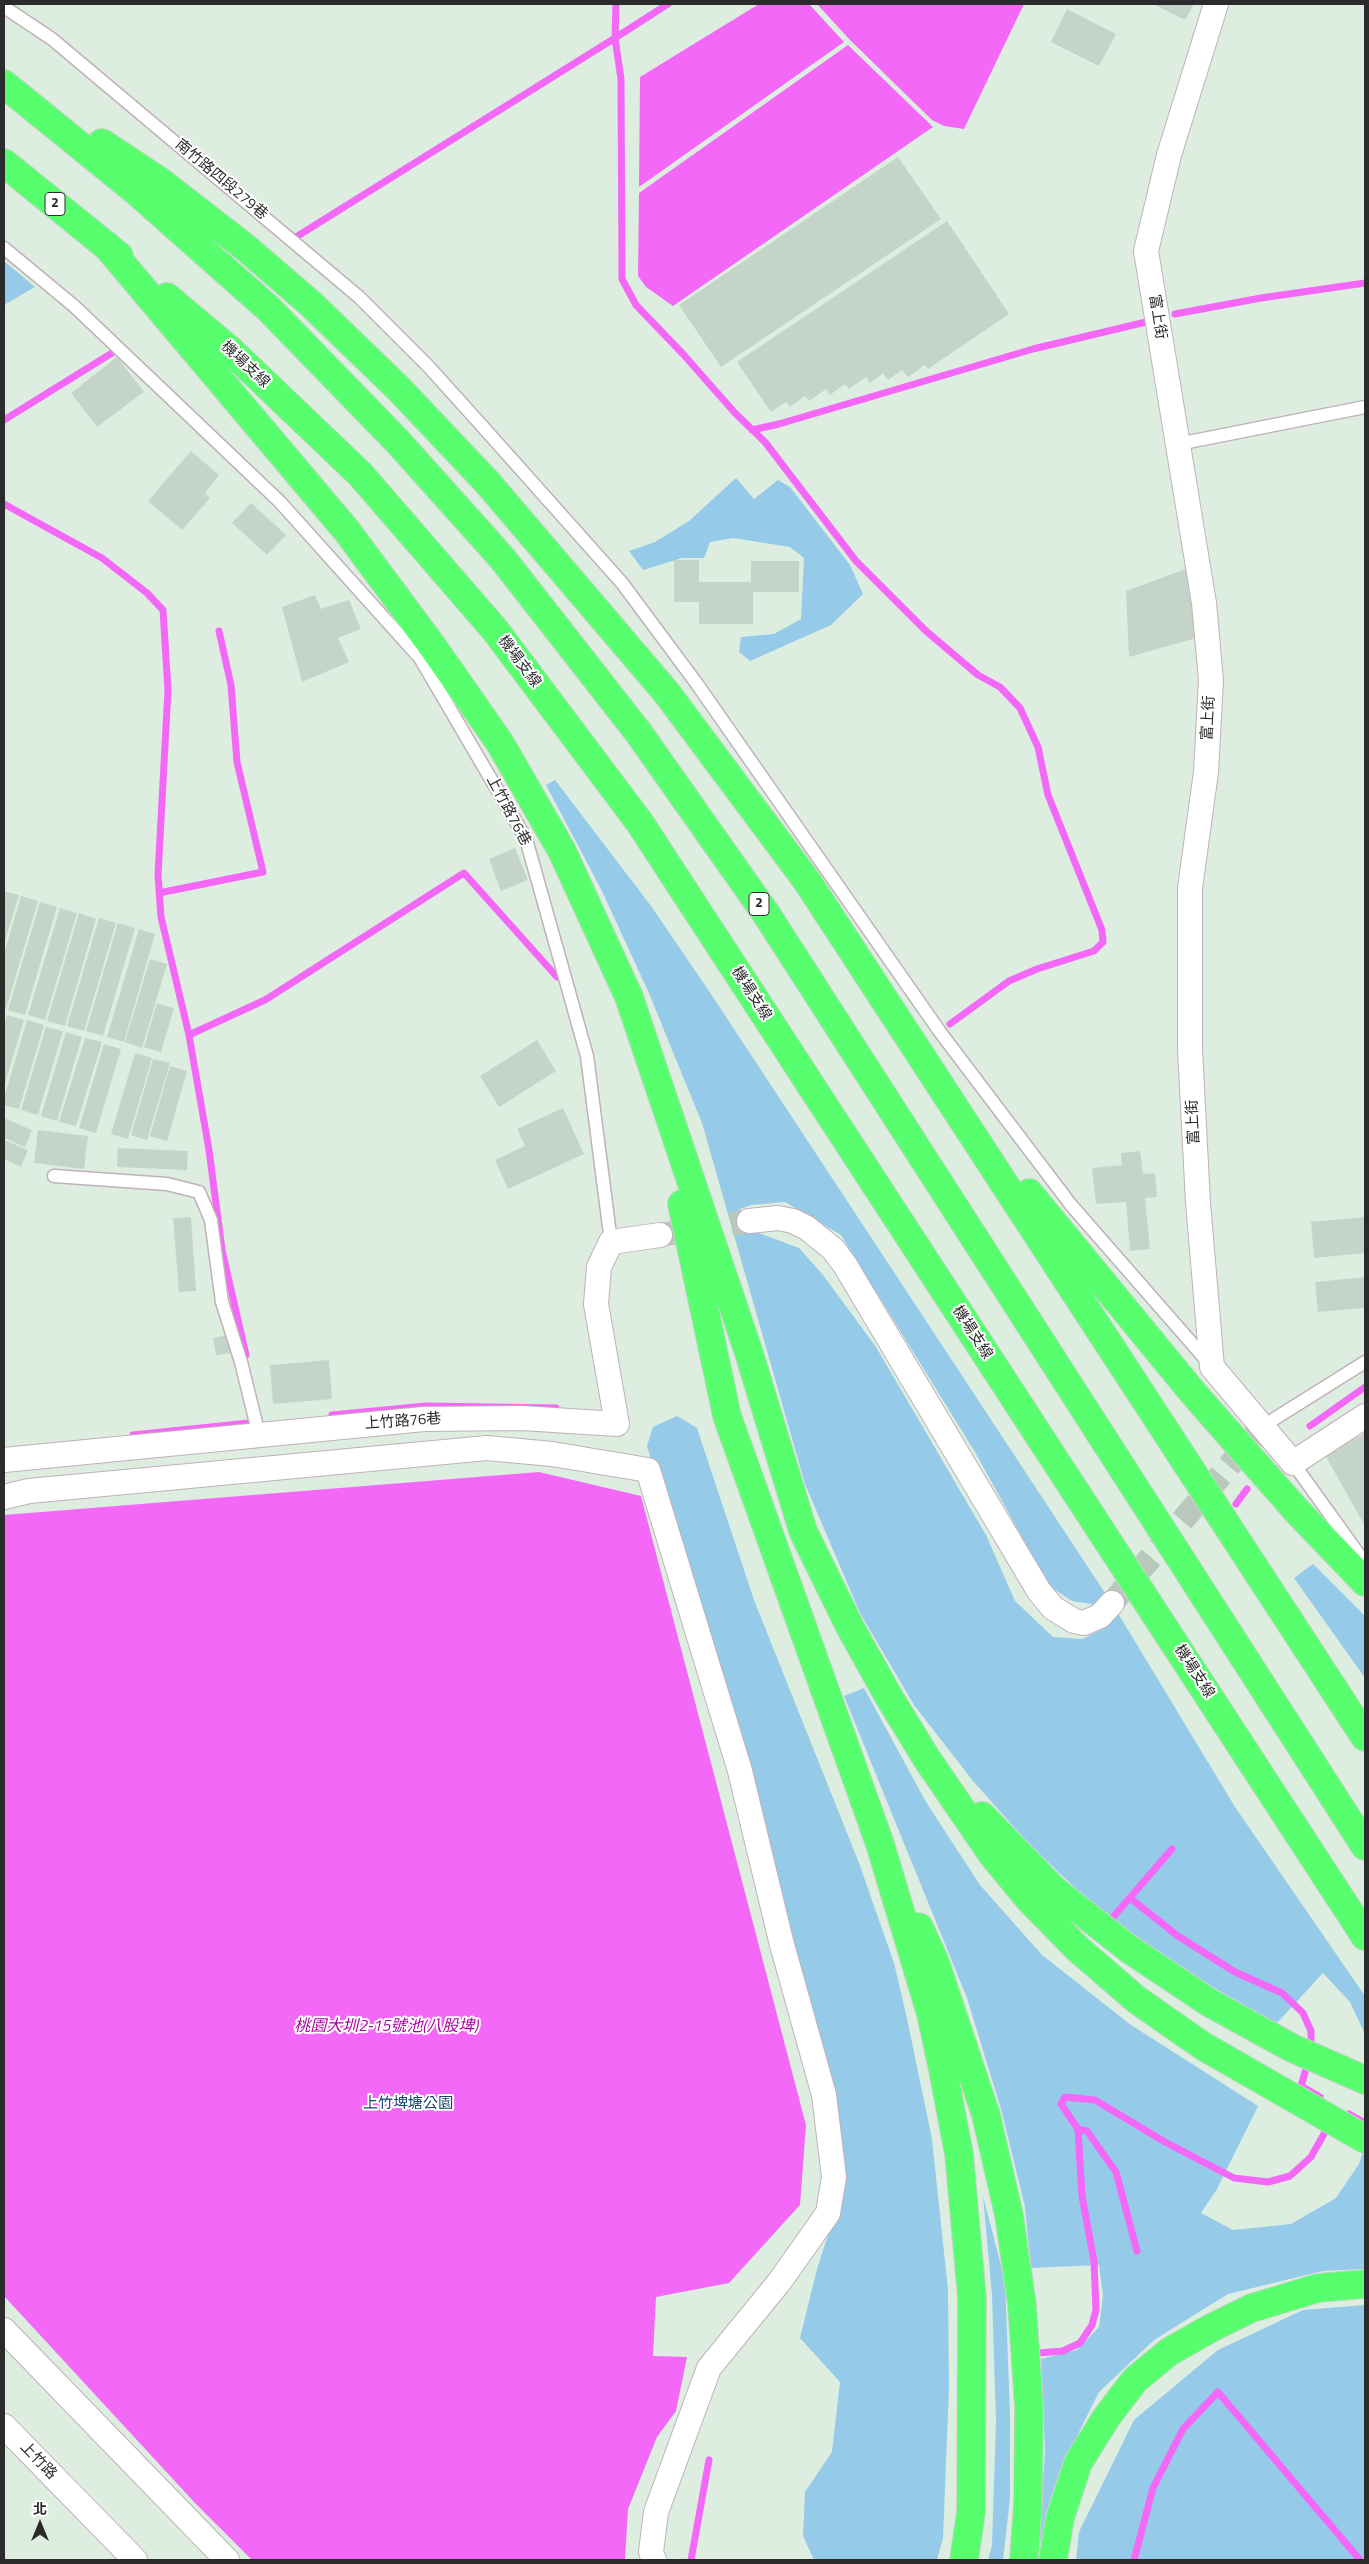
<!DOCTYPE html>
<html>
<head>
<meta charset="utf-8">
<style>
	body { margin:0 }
	#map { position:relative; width:1369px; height:2564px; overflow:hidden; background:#ddeee1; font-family:"Titillium Web","Noto Sans TC",sans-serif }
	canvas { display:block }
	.frame { position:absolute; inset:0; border:5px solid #2b2b2b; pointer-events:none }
	.north { position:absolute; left:15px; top:2499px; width:50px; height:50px; -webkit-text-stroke:4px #fff; paint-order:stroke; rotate:0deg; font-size:14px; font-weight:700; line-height:20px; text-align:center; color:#2b2b2b }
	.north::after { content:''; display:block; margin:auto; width:18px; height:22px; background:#2b2b2b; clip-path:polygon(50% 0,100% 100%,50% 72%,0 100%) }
</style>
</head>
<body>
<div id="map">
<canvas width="1369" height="2564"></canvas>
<div class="frame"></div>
<div class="north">北</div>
</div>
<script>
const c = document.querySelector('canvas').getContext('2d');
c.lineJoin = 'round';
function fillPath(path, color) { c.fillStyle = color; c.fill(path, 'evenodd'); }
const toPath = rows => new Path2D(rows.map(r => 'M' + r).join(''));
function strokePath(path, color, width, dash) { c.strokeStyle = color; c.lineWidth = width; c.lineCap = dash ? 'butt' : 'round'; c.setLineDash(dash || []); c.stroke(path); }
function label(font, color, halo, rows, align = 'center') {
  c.font = font + ' "Titillium Web","Noto Sans TC",sans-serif'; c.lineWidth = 4; c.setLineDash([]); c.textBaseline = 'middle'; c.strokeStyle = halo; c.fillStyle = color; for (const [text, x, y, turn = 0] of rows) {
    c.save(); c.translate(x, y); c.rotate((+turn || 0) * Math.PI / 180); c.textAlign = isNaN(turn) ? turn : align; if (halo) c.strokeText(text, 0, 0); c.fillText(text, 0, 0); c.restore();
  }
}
const green = toPath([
	[4,261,35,287,4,305],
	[736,478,754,499,778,480,790,487,850,565,863,594,831,625,750,661,739,652,741,637,774,634,801,619,804,558,790,547,733,538,710,542,704,558,682,558,643,570,629,551,655,542,689,521],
	[555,780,651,906,709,991,1107,1596,1097,1605,1072,1601,1049,1586,975,1452,841,1235,785,1202,751,1205,740,1209,748,1229,799,1248,823,1275,876,1347,986,1535,1015,1601,1053,1637,1082,1639,1105,1628,1105,1616,1116,1610,1235,1807,1365,1996,1365,2034,1350,2002,1323,1973,1276,2024,1172,1963,1107,1918,1031,1846,973,1781,914,1705,860,1613,805,1484,702,1123,648,991,601,889,546,785],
	[677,1416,697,1428,754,1600,859,1863,894,1963,906,2014,932,2139,948,2290,949,2388,943,2538,937,2560,814,2560,803,2536,805,2492,832,2452,840,2382,800,2338,817,2269,839,2201,671,1524,647,1446,653,1427],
	[1313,1564,1365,1616,1365,1678,1294,1578],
	[864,1688,926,1802,980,1885,1042,1955,1131,2025,1258,2106,1217,2189,1201,2213,1233,2230,1291,2224,1336,2198,1359,2164,1365,2145,1365,2269,1323,2271,1228,2294,1154,2340,1099,2392,1079,2432,1054,2493,1038,2551,1045,2451,1041,2359,1077,2350,1099,2327,1103,2295,1099,2265,1031,2268,1025,2207,1001,2109,967,1998,844,1696],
	[983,2196,1005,2281,1010,2414,1010,2498,1003,2560,988,2560,992,2545,996,2421,992,2295],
	[1365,2305,1365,2560,1076,2560,1079,2532,1134,2420,1218,2350,1303,2310]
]);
const water = toPath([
	[759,4,809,4,844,42,639,187,640,77],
	[817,4,1024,4,964,129,944,126,932,120,850,40],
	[848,45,933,127,673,306,646,287,638,276,639,193],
	[539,1472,641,1496,806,2125,800,2205,729,2283,656,2297,653,2356,687,2357,676,2411,657,2437,628,2509,625,2560,252,2560,195,2503,4,2296,4,1515]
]);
const stream = toPath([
	[668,4,615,38,621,79,622,279,636,305,683,354,735,413,765,442,856,561,926,631,978,675,1000,687,1020,708,1038,747,1048,795,1102,930,1103,942,1094,951,1037,969,1009,981,950,1024],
	[296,237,615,38,616,4],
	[1175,314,1261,298,1365,283],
	[4,420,112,353],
	[752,430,779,424,1033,349,1146,322],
	[4,504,102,558,147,593,163,610,168,690,158,875,161,917,189,1035,209,1150,222,1250,246,1355],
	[159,893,263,872,237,762,231,685,219,631],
	[189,1035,265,1000,464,873,557,977],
	[332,1415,426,1406,556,1408],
	[1310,1426,1365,1387],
	[133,1435,249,1423],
	[1236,1504,1247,1489],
	[1130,1898,1178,1936,1235,1972,1282,1993,1303,2013,1311,2031,1311,2049],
	[1108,1923,1172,1849],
	[1308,2062,1301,2086,1320,2097],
	[1349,2114,1365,2123],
	[1078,2129,1061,2104,1065,2097,1095,2100,1165,2142,1234,2178,1268,2182,1290,2176,1311,2157,1329,2125],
	[1038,2353,1063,2351,1080,2343,1092,2325,1096,2310,1094,2261,1082,2196,1078,2129,1087,2131,1116,2172,1137,2251],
	[691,2560,709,2460],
	[1134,2560,1153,2488,1183,2429,1218,2392,1360,2560]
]);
const building = toPath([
	[1153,4,1194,4,1185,20],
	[1067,9,1116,34,1099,66,1051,42],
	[898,157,941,219,721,367,679,305],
	[947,221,1009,314,928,369,925,365,908,377,902,370,888,380,883,373,870,383,866,377,849,389,845,384,830,395,826,389,809,401,805,396,790,407,786,402,771,412,737,362],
	[117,357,144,392,97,427,71,393],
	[191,451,219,475,205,493,210,498,182,530,148,501],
	[251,503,286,535,267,555,232,523],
	[674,560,699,560,699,582,751,582,751,561,799,561,799,592,753,592,753,624,699,624,699,602,674,602],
	[1186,569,1196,638,1129,657,1126,591],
	[315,595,321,609,349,600,361,629,338,638,349,662,302,682,282,607],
	[515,848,528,880,501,891,489,859],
	[4,891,19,895,4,944],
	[21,896,38,901,6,1009,4,1008,4,954],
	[40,902,57,907,25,1015,8,1010],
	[60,908,77,913,45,1020,28,1015],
	[79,913,96,919,65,1026,47,1021],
	[99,918,116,923,84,1031,67,1026],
	[118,923,135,928,103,1036,86,1031],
	[139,929,155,934,124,1042,107,1037],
	[150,959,167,964,142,1048,125,1042],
	[157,1003,174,1008,161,1052,144,1047],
	[7,1015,24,1020,4,1087,4,1027],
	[27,1020,44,1025,19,1109,4,1105,4,1098],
	[46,1027,63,1031,38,1115,21,1110],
	[66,1032,82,1037,57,1121,41,1116],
	[85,1038,102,1042,76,1126,59,1122],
	[537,1040,556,1071,499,1107,480,1076],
	[104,1044,121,1049,96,1133,79,1128],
	[135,1053,152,1058,128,1139,111,1134],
	[153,1059,170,1063,147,1140,131,1135],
	[170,1066,187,1071,167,1141,150,1136],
	[563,1108,584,1154,508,1189,495,1160,525,1146,517,1129],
	[4,1118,32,1130,25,1147,4,1138],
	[38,1130,88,1136,84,1169,34,1163],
	[4,1140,28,1150,21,1167,4,1159],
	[118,1148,188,1151,187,1170,117,1167],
	[1140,1151,1143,1174,1155,1173,1157,1197,1145,1198,1150,1249,1130,1251,1126,1202,1096,1204,1092,1168,1122,1165,1121,1153],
	[191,1217,196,1291,179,1292,173,1218],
	[1365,1217,1365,1253,1314,1258,1311,1222],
	[1365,1277,1365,1308,1318,1312,1315,1282],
	[228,1335,231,1353,216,1355,213,1338],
	[329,1360,332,1399,273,1404,270,1365],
	[1365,1433,1365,1526,1325,1455]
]);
const streetTunnel = toPath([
	[660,1235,749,1221],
	[1112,1603,1263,1426]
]);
const lane = toPath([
	[4,7,52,39,359,297,428,366,483,427,622,583,697,684,940,1032,1071,1205,1209,1363],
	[4,248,74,306,280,502,420,658,526,839,587,1056,611,1242],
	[1178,444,1365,407],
	[54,1176,167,1184,199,1192,211,1220,222,1302,241,1362,259,1435],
	[1263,1426,1365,1362],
	[1293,1463,1365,1563]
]);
const street = toPath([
	[1216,4,1169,155,1146,251,1204,603,1211,680,1206,772,1190,888,1190,1049,1198,1203,1212,1367,1293,1463,1365,1416],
	[749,1221,778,1218,793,1221,807,1228,833,1249,845,1265,1039,1591,1053,1608,1074,1621,1084,1623,1100,1616,1112,1603],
	[4,1460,424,1419,522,1418,617,1424,596,1304,599,1267,611,1242,660,1235],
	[4,1497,29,1491,487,1448,552,1454,648,1470,740,1771,781,1941,824,2095,834,2177,828,2213,780,2281,709,2368,656,2512,651,2552,654,2560],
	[4,2330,227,2560],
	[4,2426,135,2560]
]);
const highway = toPath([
	[4,84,137,192,269,309,399,443,502,558,638,732,767,915,1365,1846],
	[102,143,161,182,246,248,311,304,399,389,487,482,666,692,807,881,1365,1737],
	[4,163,119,256],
	[106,245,347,531,433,647,500,743,562,851,629,997,749,1353,803,1531,850,1627,889,1697,927,1759,992,1854,1029,1899,1078,1949,1137,2000,1203,2046,1365,2139],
	[167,297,230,350,360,474,495,630,640,823,1365,1936],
	[1029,1193,1194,1394,1296,1510,1365,1582],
	[682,1204,727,1416,880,1844,931,2014,942,2065,959,2154,972,2298,971,2512,964,2560],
	[982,1816,1054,1890,1129,1949,1210,2003,1292,2048,1365,2080],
	[919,1927,935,1962,986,2115,1009,2215,1022,2305,1029,2407,1028,2502,1024,2560],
	[1053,2560,1060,2518,1078,2463,1106,2418,1135,2380,1169,2352,1211,2328,1252,2308,1318,2288,1365,2284]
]);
const shields = [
	[55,204,20],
	[759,904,20]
];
const shieldNames = [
	["2",55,204],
	["2",759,904]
];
const streetNames = [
	["南竹路四段279巷",221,180,40],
	["富上街",1157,317,81],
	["機場支線",245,365,43],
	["機場支線",519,662,53],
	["富上街",1209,718,-87],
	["上竹路76巷",508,811,62],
	["機場支線",751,994,57],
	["富上街",1194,1122,-93],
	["機場支線",972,1333,57],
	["上竹路76巷",403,1422,-4],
	["機場支線",1194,1672,57],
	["上竹路",38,2461,46]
];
const parkNames = [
	["上竹埤塘公園",408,2104]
];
const waterNames = [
	["桃園大圳2-15號池(八股埤)",386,2027]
];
fillPath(green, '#95cae9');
fillPath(water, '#f468f8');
strokePath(stream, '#f468f8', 7);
fillPath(building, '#c5d4c9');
strokePath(streetTunnel, '#b9c7bd', 24, [24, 12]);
strokePath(lane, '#c0b1b8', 15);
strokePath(street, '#c0b1b8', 26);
strokePath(highway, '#d0d0d0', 30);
strokePath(lane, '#fff', 12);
strokePath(street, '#fff', 24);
strokePath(highway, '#57ff6f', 28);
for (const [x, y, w] of shields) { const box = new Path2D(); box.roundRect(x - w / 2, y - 11.5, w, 23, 4); c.fillStyle = '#fff'; c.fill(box); strokePath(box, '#2b2b2b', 1); }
label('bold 14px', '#2b2b2b', null, shieldNames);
label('15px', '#2b2b2b', '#fff', streetNames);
label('15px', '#15426f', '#fff', parkNames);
label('italic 16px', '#a8039f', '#fff', waterNames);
</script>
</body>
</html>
